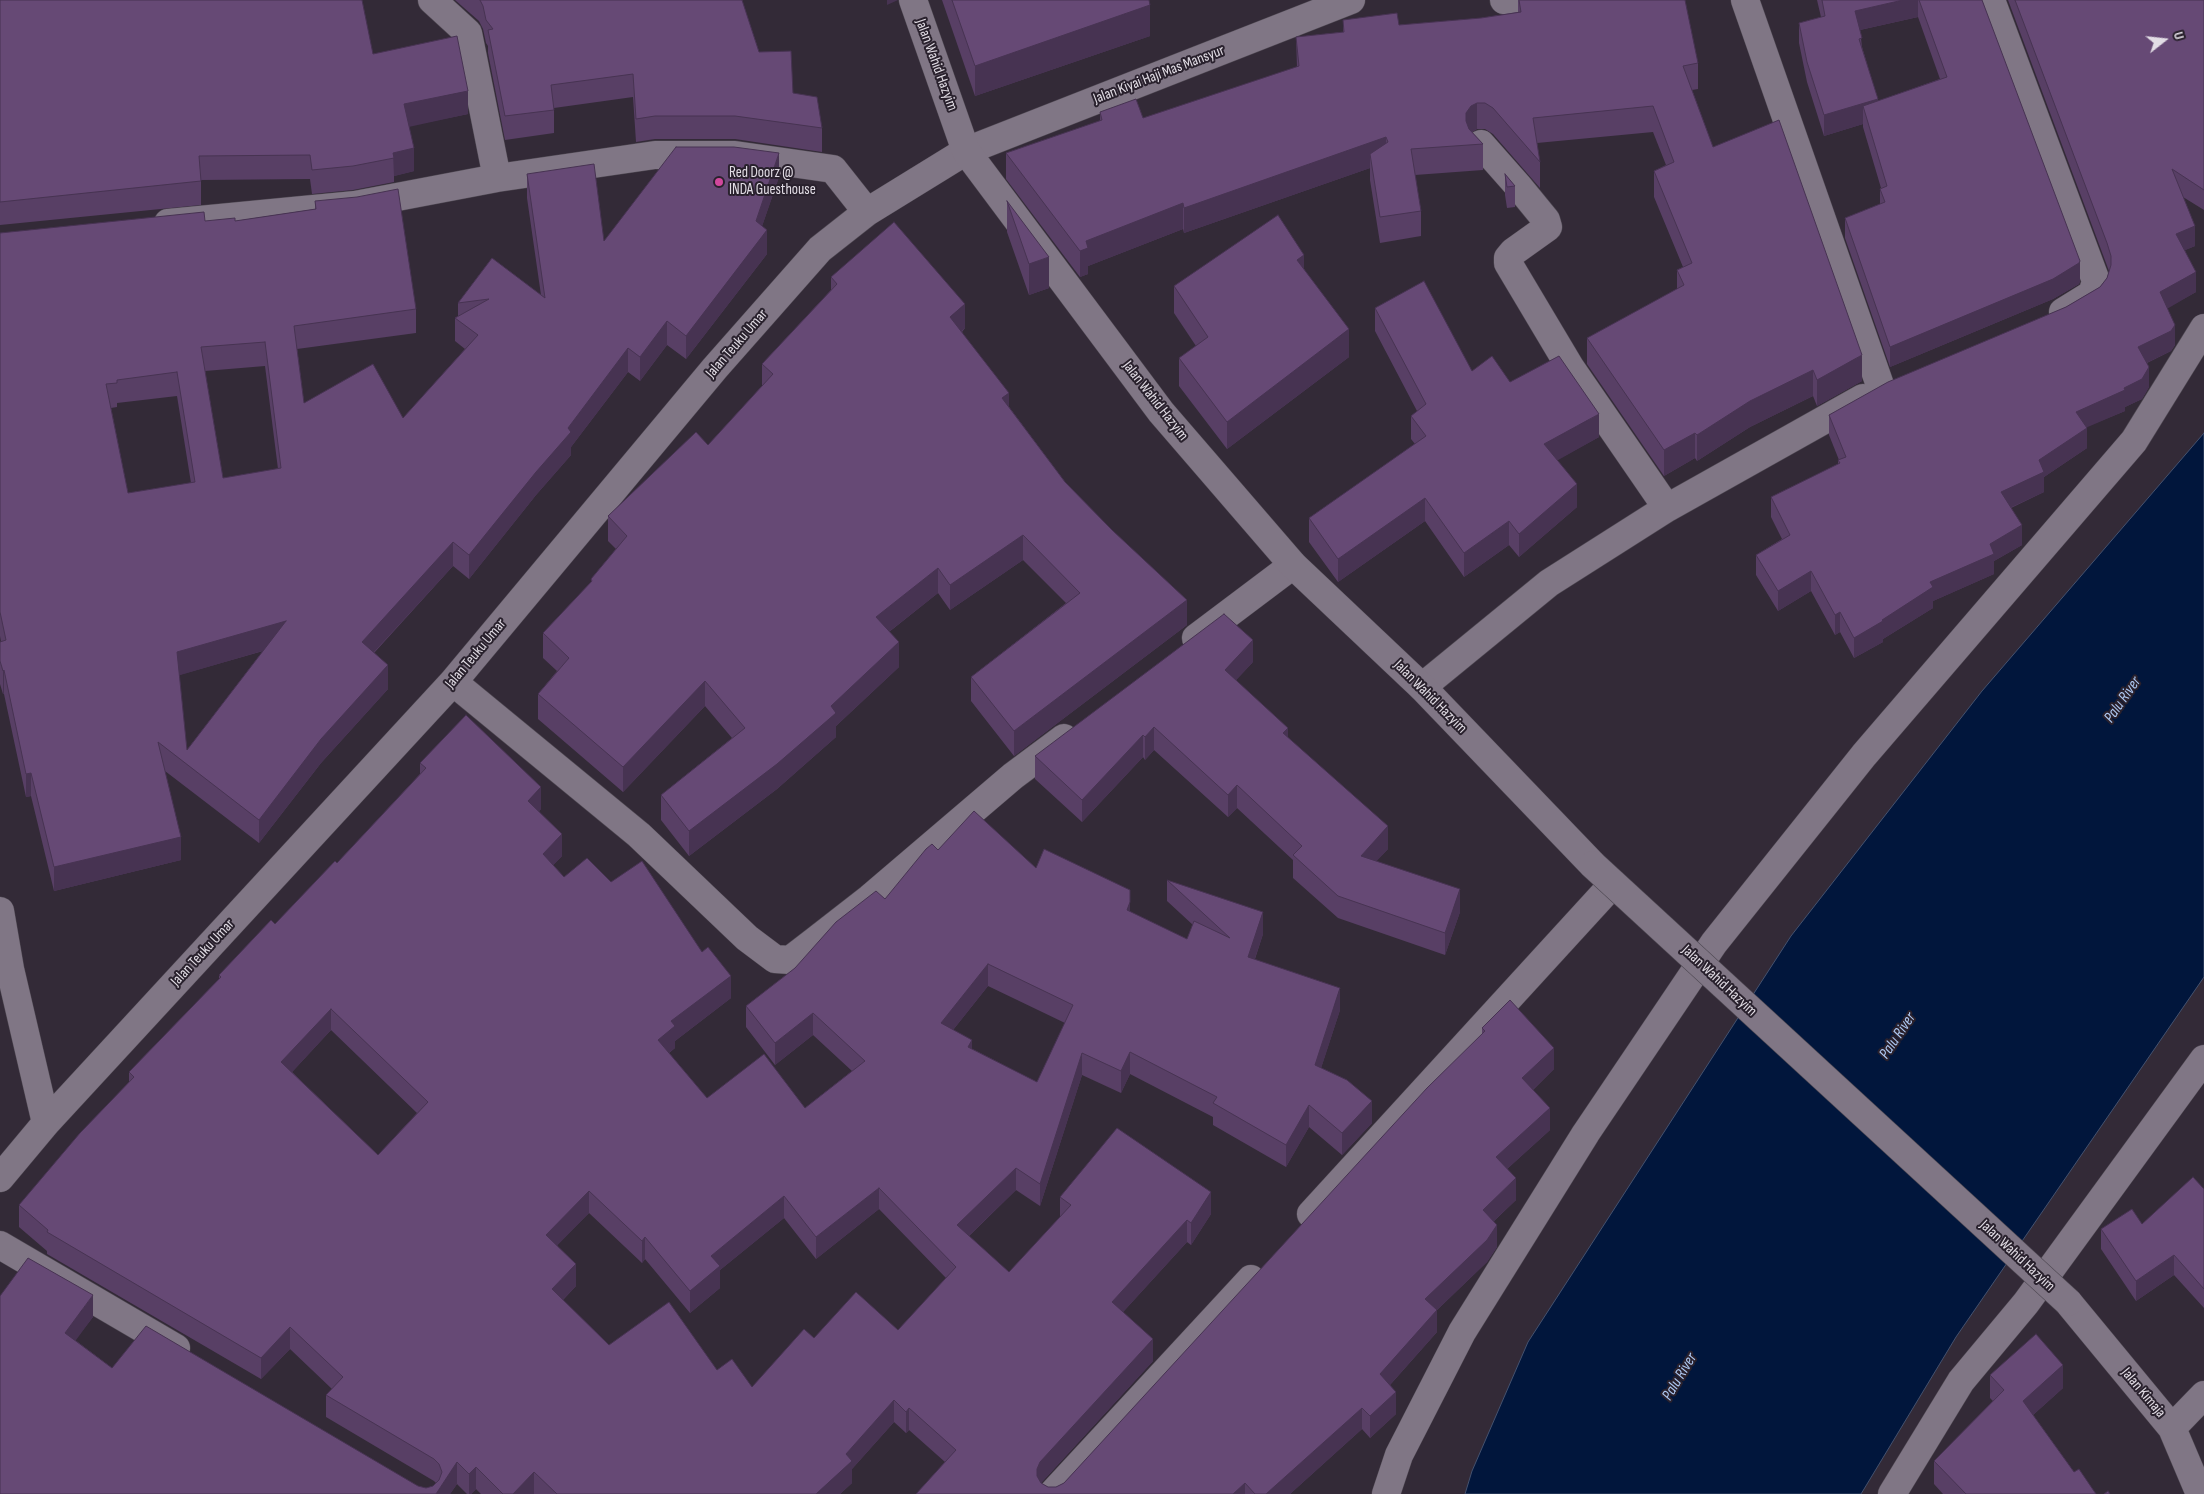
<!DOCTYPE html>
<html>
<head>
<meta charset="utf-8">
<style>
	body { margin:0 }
	#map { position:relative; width:2204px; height:1494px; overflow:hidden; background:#332a37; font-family:"Sofia Sans Condensed",sans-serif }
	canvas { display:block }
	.north { position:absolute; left:2139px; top:15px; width:50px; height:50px; -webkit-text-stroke:4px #29212d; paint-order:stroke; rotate:74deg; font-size:14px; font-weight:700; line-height:20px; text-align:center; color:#e2dde5 }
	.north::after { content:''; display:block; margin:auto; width:18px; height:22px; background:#e2dde5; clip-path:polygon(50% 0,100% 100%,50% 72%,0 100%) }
</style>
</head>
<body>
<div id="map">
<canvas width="2204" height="1494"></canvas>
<div class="north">U</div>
</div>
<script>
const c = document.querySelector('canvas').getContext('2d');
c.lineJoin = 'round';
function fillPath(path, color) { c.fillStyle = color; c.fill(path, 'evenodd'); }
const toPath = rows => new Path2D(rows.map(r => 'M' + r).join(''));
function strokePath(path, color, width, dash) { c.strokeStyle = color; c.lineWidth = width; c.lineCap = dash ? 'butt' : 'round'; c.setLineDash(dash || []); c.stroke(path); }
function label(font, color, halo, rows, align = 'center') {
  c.font = font + ' "Sofia Sans Condensed",sans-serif'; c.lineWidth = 4; c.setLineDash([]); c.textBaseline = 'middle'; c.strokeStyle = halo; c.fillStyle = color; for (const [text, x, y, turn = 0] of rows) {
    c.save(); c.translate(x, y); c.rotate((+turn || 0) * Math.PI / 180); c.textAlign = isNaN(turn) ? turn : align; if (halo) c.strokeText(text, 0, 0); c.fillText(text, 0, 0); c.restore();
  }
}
const water = toPath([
	[2204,433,2204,977,1956,1337,1861,1494,1465,1494,1472,1471,1528,1342,1791,936,1982,691,2204,433]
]);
const street = toPath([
	[432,0,468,33,497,178],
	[1504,0,1536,3,1567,0],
	[1745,0,1881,388],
	[1991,0,2096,281,2092,294,2063,312],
	[1481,144,1519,187,1546,220,1548,227,1513,252,1508,258,1508,263,1570,367,1667,508],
	[168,223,355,205,497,178,655,155,735,155,833,169,867,212],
	[1196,638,1293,565],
	[453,682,639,835,747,938,775,959,790,960,816,940,870,898,1013,776,1064,738],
	[1422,687,1549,583,1667,508,1863,398],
	[0,911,10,969,46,1123],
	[0,1178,46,1123,453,682,715,368,820,249,867,212,966,151,1351,0],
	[1311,1214,1613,884],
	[0,1245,176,1348],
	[1052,1494,1251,1279],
	[1386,1494,1399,1455,1462,1332,1586,1133,1714,943,1864,755,2134,441,2204,328],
	[1892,1494,1961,1381,2026,1303,2204,1059]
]);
const secondary = toPath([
	[913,0,966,151,1161,412,1293,565,1422,687,1593,865],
	[2068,1302,2172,1428,2200,1494],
	[2172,1428,2204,1395]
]);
const secondaryBridge = toPath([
	[1593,865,2068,1302]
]);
const wall = toPath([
	[0,0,373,54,468,114,409,126,414,171,394,176,394,182,353,190,312,194,310,179,201,180,201,205,0,225],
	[455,0,742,0,759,52,822,128,822,152,735,139,655,139,636,142,633,97,554,108,554,133,505,140,488,53,488,46,486,43,483,29,479,21],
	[942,0,1149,0,1150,36,975,96],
	[1518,0,1698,63,1698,89,1692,90,1713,147,1862,381,1817,406,1813,396,1750,427,1697,461,1695,458,1664,476,1587,364,1587,338,1677,289,1677,270,1683,267,1654,197,1654,171,1666,165,1653,132,1537,143,1540,162,1540,188,1493,134,1485,129,1477,129,1472,132,1483,144,1483,170,1415,175,1421,211,1421,236,1380,243,1370,180,1370,168,1184,233,1183,229,1088,266,1088,274,1080,277,1006,179,1006,153,1100,121,1100,112,1143,118,1297,67,1296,37,1343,32,1343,20,1399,25,1481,18,1518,12],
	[1817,0,1982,0,2080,281,2079,284,2053,299,1890,367,1845,238,1845,218,1880,204,1880,189,1881,188,1863,127,1863,124,1824,136,1807,82,1799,43,1799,23,1821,17],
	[1918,17,1940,79,1878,101,1862,47,1860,30],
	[2008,0,2204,0,2204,210,2183,197,2195,246,2185,250,2196,292,2167,308,2175,345,2171,351,2147,363,2149,387,2142,399,2125,407,2125,411,2086,427,2087,448,2044,477,2044,492,2011,508,2022,545,1994,561,1994,574,1933,601,1933,608,1883,639,1883,642,1854,658,1840,632,1835,635,1811,591,1778,611,1756,575,1756,555,1782,539,1771,517,1771,497,1838,464,1838,460,1839,460,1829,435,1829,415,2066,307,2100,287,2107,278,2109,271],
	[527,174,604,241,779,177,762,226,767,254,686,359,667,345,640,381,628,372,571,447,571,455,536,495,469,579,453,566,374,653,388,689,321,763,259,843,165,771,181,860,54,891,31,796,26,797,4,694,3,694,0,684,0,642,1,642,0,636,0,233,205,221,235,221,315,209,315,201,416,309,416,333,297,349,304,403,403,418,465,349,455,341,455,318,458,316,458,303,492,258,541,295,527,198],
	[265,366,278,469,223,478,205,371],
	[177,396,191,483,128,493,111,408,117,407,117,403],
	[263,651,187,750,179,675],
	[1505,174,1515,186,1515,207,1507,208,1505,195],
	[1007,201,1049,288,1029,295,1007,232],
	[1304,269,1349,357,1227,449,1179,386,1179,358,1196,346,1174,313,1174,286],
	[831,277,965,328,962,332,1009,407,1065,482,1187,625,1014,756,971,701,971,677,1066,603,1023,560,950,610,938,593,889,632,899,667,836,726,836,737,777,789,689,856,661,820,661,795,732,738,705,706,623,792,538,719,538,694,557,671,543,658,543,633,591,582,591,579,616,549,608,541,608,516,708,445,762,386,762,364,831,290],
	[1375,308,1472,371,1510,382,1599,437,1557,460,1577,507,1519,557,1509,545,1464,577,1425,521,1338,582,1309,542,1309,518,1415,444,1411,439,1411,416,1417,411,1375,331],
	[1253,662,1236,680,1388,849,1376,861,1460,912,1445,955,1338,918,1293,878,1293,860,1237,808,1228,817,1154,750,1145,760,1143,757,1082,822,1035,779,1035,756],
	[420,763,541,809,539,811,562,856,553,865,564,877,731,998,675,1041,675,1048,669,1053,707,1098,805,1108,852,1071,813,1035,775,1065,746,1027,746,1006,885,899,938,850,1036,868,1187,939,1193,925,1167,901,1167,880,1263,934,1255,959,1340,1010,1321,1068,1372,1123,1342,1155,1309,1127,1286,1167,1213,1125,1213,1117,1130,1074,1121,1093,1082,1075,1040,1206,1016,1190,969,1236,1009,1272,1060,1218,1060,1197,1211,1214,1191,1245,1187,1242,1123,1312,1153,1361,1041,1483,1048,1487,1056,1487,1064,1483,1482,1034,1482,1028,1554,1069,1533,1090,1550,1130,1507,1169,1516,1200,1494,1221,1497,1247,1487,1262,1437,1310,1437,1332,1390,1385,1396,1414,1370,1438,1362,1429,1290,1494,916,1494,945,1462,909,1430,906,1433,894,1422,852,1469,852,1483,840,1494,481,1494,476,1489,471,1494,467,1494,457,1484,450,1494,0,1494,0,1296,93,1317,75,1340,112,1368,418,1486,426,1488,433,1486,436,1483,434,1481,326,1417,326,1395,332,1389,290,1349,261,1379,47,1254,47,1251,19,1227,19,1205,129,1082,129,1072,219,979,219,975,275,924,337,863,420,774],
	[988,986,1065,1023,1037,1082,972,1049,953,1030],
	[331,1030,417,1113,378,1155,292,1072],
	[879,1209,946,1278,898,1330,814,1338,752,1387,717,1370,609,1345,563,1300,576,1286,557,1245,589,1213,642,1263,645,1259,690,1313,720,1288,720,1270,784,1218,816,1259],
	[2204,1189,2204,1308,2174,1275,2136,1301,2101,1249,2101,1229,2142,1224],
	[1990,1375,2063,1388,2033,1415,2074,1472,2096,1494,1943,1494,1934,1484,1934,1461,1993,1401,1990,1398]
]);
const shadedWall = toPath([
	[887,0,898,0,887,5],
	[1903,0,1918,0,1918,17,1855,31,1855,11],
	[1150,5,1150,36,975,96,975,66],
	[468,91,468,114,404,128,404,104],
	[1878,99,1878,119,1863,106,1863,124,1824,136,1824,115],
	[1477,103,1477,129,1471,132,1466,139,1466,147,1466,113,1471,106],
	[1386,137,1386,163,1370,154,1370,168,1184,233,1184,208],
	[414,148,414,171,394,176,393,153],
	[779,153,779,177,756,244,767,230,767,254,686,359,686,336,756,221],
	[1183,203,1183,229,1088,266,1088,274,1080,277,1080,251,1086,241],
	[2195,226,2195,246,2176,254,2176,234],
	[1304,255,1304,282,1297,260],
	[1049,257,1049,288,1029,295,1029,264],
	[2080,261,2080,281,2079,284,2053,299,1890,367,1890,347],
	[2196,272,2196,292,2160,313,2160,292],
	[965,304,965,328,950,341,950,317],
	[667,321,667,345,640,381,640,357],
	[2175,325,2175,345,2171,351,2138,367,2138,347],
	[1349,329,1349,357,1227,449,1227,422],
	[628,348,628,372,571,447,571,455,536,495,469,579,469,555,568,428],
	[1862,355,1862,381,1817,406,1817,380],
	[2149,367,2149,387,2142,399,2125,407,2125,411,2076,432,2076,412,2124,388],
	[1813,370,1813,396,1750,427,1697,461,1697,435,1750,401],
	[1009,393,1009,418,1002,398],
	[1599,414,1599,437,1544,468,1544,444],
	[2087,428,2087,448,2044,477,2044,492,2001,512,2001,492,2039,460],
	[1695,433,1695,458,1664,476,1664,450],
	[1577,484,1577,507,1519,557,1519,534],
	[1425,498,1425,521,1338,582,1338,559],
	[1509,521,1509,545,1464,577,1464,553],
	[2022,525,2022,545,1994,561,1994,574,1933,601,1933,608,1883,639,1883,642,1854,658,1854,638,1882,620,1930,582,1990,544],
	[1023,535,1023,560,950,610,950,585],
	[453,542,453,566,362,665,362,642],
	[938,568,938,593,876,642,876,617],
	[1811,571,1811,591,1778,611,1778,591],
	[1187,600,1187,625,1014,756,1014,731],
	[1840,612,1840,632,1835,635,1835,615],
	[286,621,286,644,177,676,177,652],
	[1253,640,1253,662,1225,692,1225,670],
	[899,642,899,667,836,726,836,737,777,789,689,856,689,831,831,706],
	[388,665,388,689,321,763,259,843,259,820,321,739],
	[4,670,4,694,3,694,3,671],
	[705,681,705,706,623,792,623,767],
	[1154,727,1154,750,1145,760,1145,737],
	[1288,728,1288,750,1283,733],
	[1143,735,1143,757,1082,822,1082,800],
	[31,773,31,796,26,797,26,774],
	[1237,785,1237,808,1228,817,1228,795],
	[541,787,541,809,528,823,528,801],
	[1388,826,1388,849,1361,878,1361,856],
	[562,834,562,856,543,876,543,854],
	[181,837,181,860,54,891,54,867],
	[1460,889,1460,912,1445,955,1445,933],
	[1130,902,1130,924,1127,910],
	[1263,912,1263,934,1248,979,1248,957],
	[988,964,988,986,941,1045,941,1023],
	[731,976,731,998,675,1041,675,1048,658,1061,658,1040,671,1021],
	[1340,988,1340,1010,1315,1087,1315,1065],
	[331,1009,331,1030,281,1084,281,1062],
	[813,1013,813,1035,775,1065,775,1043],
	[972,1040,972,1062,968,1047],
	[1554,1048,1554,1069,1522,1100,1522,1078],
	[1130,1052,1130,1074,1121,1093,1121,1071],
	[1082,1053,1082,1075,1040,1206,1040,1184],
	[1372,1101,1372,1123,1342,1155,1342,1133],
	[1309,1105,1309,1127,1286,1167,1286,1145],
	[1550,1108,1550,1130,1496,1179,1496,1157],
	[1016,1168,1016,1190,957,1247,957,1225],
	[1516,1178,1516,1200,1483,1231,1483,1210],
	[879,1188,879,1209,816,1259,816,1237],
	[589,1191,589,1213,546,1257,546,1235],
	[1211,1192,1211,1214,1191,1245,1191,1223],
	[784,1196,784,1218,720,1270,720,1288,690,1313,690,1291,711,1256],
	[1187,1220,1187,1242,1112,1324,1112,1302],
	[1497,1225,1497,1247,1487,1262,1437,1310,1437,1332,1380,1396,1380,1374,1425,1299],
	[645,1237,645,1259,642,1263,642,1241],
	[2174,1255,2174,1275,2136,1301,2136,1281],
	[576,1264,576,1286,552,1311,552,1289],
	[93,1295,93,1317,65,1355,65,1333],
	[290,1327,290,1349,261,1379,261,1358],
	[1153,1339,1153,1361,1040,1484,1037,1491,1037,1469,1040,1462],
	[2063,1365,2063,1388,2023,1424,2023,1401],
	[1396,1392,1396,1414,1370,1438,1370,1416],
	[894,1400,894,1422,852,1469,852,1483,840,1494,816,1494,846,1454],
	[909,1408,909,1430,906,1433,906,1412],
	[1362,1408,1362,1429,1290,1494,1266,1494],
	[457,1462,457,1484,450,1494,436,1494],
	[476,1467,476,1489,471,1494,469,1494,469,1474],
	[534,1472,534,1494,513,1494],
	[1245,1483,1245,1494,1233,1494]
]);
const building = toPath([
	[0,0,362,0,373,54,457,36,468,91,404,104,414,148,393,153,394,158,353,166,312,170,310,155,199,156,201,181,0,202,0,0],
	[480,0,742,0,759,52,791,51,793,93,817,97,822,128,735,116,655,116,636,119,633,74,551,85,554,110,505,116,488,30,493,29,486,20,483,6,480,0],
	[952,0,1149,0,1150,5,975,66,952,0],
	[1519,0,1685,0,1698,63,1683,66,1713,147,1779,120,1862,355,1817,380,1813,370,1750,401,1697,435,1695,433,1664,450,1587,338,1684,285,1677,270,1692,263,1654,171,1674,162,1653,106,1533,118,1540,162,1493,108,1485,103,1477,103,1471,106,1466,113,1466,121,1469,129,1483,144,1411,149,1421,211,1380,217,1370,154,1388,142,1386,137,1184,208,1183,203,1086,241,1088,248,1080,251,1006,153,1102,120,1100,112,1136,99,1143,118,1299,66,1296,37,1344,32,1343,20,1397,13,1399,25,1481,18,1521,12,1519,0],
	[1822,0,1903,0,1855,11,1862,38,1859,39,1878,99,1824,115,1807,62,1799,23,1825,16,1822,0],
	[1919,0,1982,0,2080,261,2079,263,2053,279,1890,347,1845,218,1885,202,1880,189,1887,186,1863,106,1947,77,1919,0],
	[2015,0,2204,0,2204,190,2172,169,2195,226,2176,234,2196,272,2160,292,2175,325,2171,331,2138,347,2149,367,2142,379,2124,388,2125,390,2076,412,2087,428,2039,460,2044,472,2001,492,2022,525,1990,544,1994,554,1930,582,1933,587,1882,620,1883,621,1854,638,1840,612,1835,615,1811,571,1778,591,1756,555,1790,535,1771,497,1840,463,1838,460,1846,457,1829,415,1888,382,2066,307,2100,287,2107,278,2111,265,2111,256,2107,243,2015,0],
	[676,147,734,147,779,153,756,221,767,230,686,336,667,321,640,357,628,348,568,428,571,432,536,472,469,555,453,542,362,642,388,665,321,739,259,820,158,742,181,837,54,867,31,773,26,774,4,670,3,671,0,661,0,642,6,640,0,612,0,233,204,212,205,221,235,218,235,221,316,209,315,201,357,197,398,189,416,309,294,326,304,403,373,364,403,418,478,335,455,318,489,299,458,303,492,258,545,298,527,174,594,164,604,241,676,147],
	[265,342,281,468,223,478,201,347,265,342],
	[177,372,195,482,128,493,106,384,117,383,117,380,177,372],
	[286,621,187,750,177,652,286,621],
	[1505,174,1515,186,1507,187,1505,174],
	[1007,201,1049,257,1029,264,1007,201],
	[1278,215,1304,255,1297,260,1349,329,1227,422,1179,358,1208,337,1174,286,1278,215],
	[894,222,965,304,950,317,1009,393,1002,398,1065,482,1112,530,1187,600,1014,731,971,677,1080,593,1023,535,950,585,938,568,876,617,899,642,831,706,836,713,777,764,689,831,661,795,745,728,705,681,623,767,538,694,569,658,543,633,592,581,591,579,627,536,608,516,696,432,708,445,773,374,762,364,837,284,831,277,894,222],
	[1424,281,1472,371,1492,356,1510,382,1559,356,1599,414,1544,444,1577,484,1519,534,1509,521,1464,553,1425,498,1338,559,1309,518,1426,436,1411,416,1426,404,1375,308,1424,281],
	[1224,614,1253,640,1225,670,1288,728,1283,733,1388,826,1361,856,1460,889,1445,933,1338,896,1293,855,1302,846,1237,785,1228,795,1154,727,1145,737,1143,735,1082,800,1035,756,1224,614],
	[466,715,541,787,528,801,562,834,543,854,564,877,587,858,611,882,642,861,702,952,708,947,731,976,671,1021,675,1026,658,1040,707,1098,764,1054,805,1108,865,1061,813,1013,775,1043,746,1006,795,968,836,922,876,891,885,899,926,849,932,844,938,850,974,811,1036,868,1044,849,1130,890,1130,902,1127,910,1187,939,1194,921,1230,938,1167,880,1263,912,1248,957,1340,988,1315,1065,1347,1080,1372,1101,1342,1133,1309,1105,1286,1145,1213,1103,1217,1097,1130,1052,1121,1071,1082,1053,1040,1184,1016,1168,957,1225,1009,1272,1071,1205,1060,1197,1117,1128,1211,1192,1191,1223,1187,1220,1112,1302,1153,1339,1040,1462,1037,1469,1037,1476,1041,1483,1048,1487,1056,1487,1064,1483,1427,1088,1485,1031,1482,1028,1510,1000,1554,1048,1522,1078,1550,1108,1496,1157,1516,1178,1483,1210,1497,1225,1487,1240,1425,1299,1437,1310,1380,1374,1396,1392,1370,1416,1362,1408,1266,1494,1255,1494,1245,1483,1233,1494,916,1494,956,1450,909,1408,906,1412,894,1400,846,1454,852,1461,816,1494,557,1494,534,1472,513,1494,503,1494,476,1467,469,1474,457,1462,436,1494,0,1494,0,1296,28,1258,93,1295,65,1333,112,1368,146,1326,418,1486,426,1488,433,1486,439,1480,442,1472,439,1464,434,1459,326,1395,343,1377,290,1327,261,1358,47,1232,48,1230,19,1205,80,1133,134,1077,129,1072,221,977,219,975,271,920,275,924,335,861,337,863,426,768,420,763,466,715],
	[988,964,1073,1005,1037,1082,968,1047,972,1040,941,1023,988,964],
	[331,1009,428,1102,378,1155,281,1062,331,1009],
	[879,1188,956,1267,898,1330,856,1292,814,1338,804,1329,752,1387,732,1359,717,1370,669,1302,609,1345,552,1289,576,1264,546,1235,589,1191,642,1241,645,1237,690,1291,720,1266,711,1256,784,1196,816,1237,879,1188],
	[2193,1177,2204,1189,2204,1289,2174,1255,2136,1281,2101,1229,2132,1209,2142,1224,2193,1177],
	[2036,1334,2063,1365,2023,1401,2074,1472,2079,1469,2096,1494,1966,1494,1934,1461,2004,1390,1990,1375,2036,1334],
	[2108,1491,2110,1494,2104,1494,2108,1491]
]);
const markers = [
	[719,182,5,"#d1479c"]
];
const streetNames = [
	["Jalan Wahid Hazyim",936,65,70],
	["Jalan Kiyai Haji Mas Mansyur",1159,75,-21],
	["Jalan Teuku Umar",737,344,-49],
	["Jalan Wahid Hazyim",1155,401,52],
	["Jalan Teuku Umar",476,654,-50],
	["Jalan Wahid Hazyim",1430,697,45],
	["Jalan Teuku Umar",203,953,-47],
	["Jalan Wahid Hazyim",1719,981,43],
	["Jalan Wahid Hazyim",2017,1256,43],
	["Jalan Kimaja",2143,1393,50]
];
const poiNames = [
	["Red Doorz @",729,173],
	["INDA Guesthouse",729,190]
];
const waterNames = [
	["Palu River",2123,700,-55],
	["Palu River",1898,1036,-56],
	["Palu River",1680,1377,-59]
];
fillPath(water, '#01163c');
strokePath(water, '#44526f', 1);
strokePath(street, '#4e4852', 29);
strokePath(secondary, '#4e4852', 29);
strokePath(street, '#807685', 28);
strokePath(secondary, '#807685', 28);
strokePath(secondaryBridge, '#4e4852', 29, []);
strokePath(secondaryBridge, '#807685', 28);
fillPath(wall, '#583f65');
fillPath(shadedWall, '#473352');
fillPath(building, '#664975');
strokePath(building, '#473352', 1);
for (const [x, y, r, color] of markers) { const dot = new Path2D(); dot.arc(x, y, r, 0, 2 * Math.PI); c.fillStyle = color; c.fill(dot); strokePath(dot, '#29212d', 2); }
label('15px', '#e2dde5', '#29212d', streetNames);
label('15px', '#e2dde5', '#29212d', poiNames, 'left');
label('italic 16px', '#aec8f2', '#29212d', waterNames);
</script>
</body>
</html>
